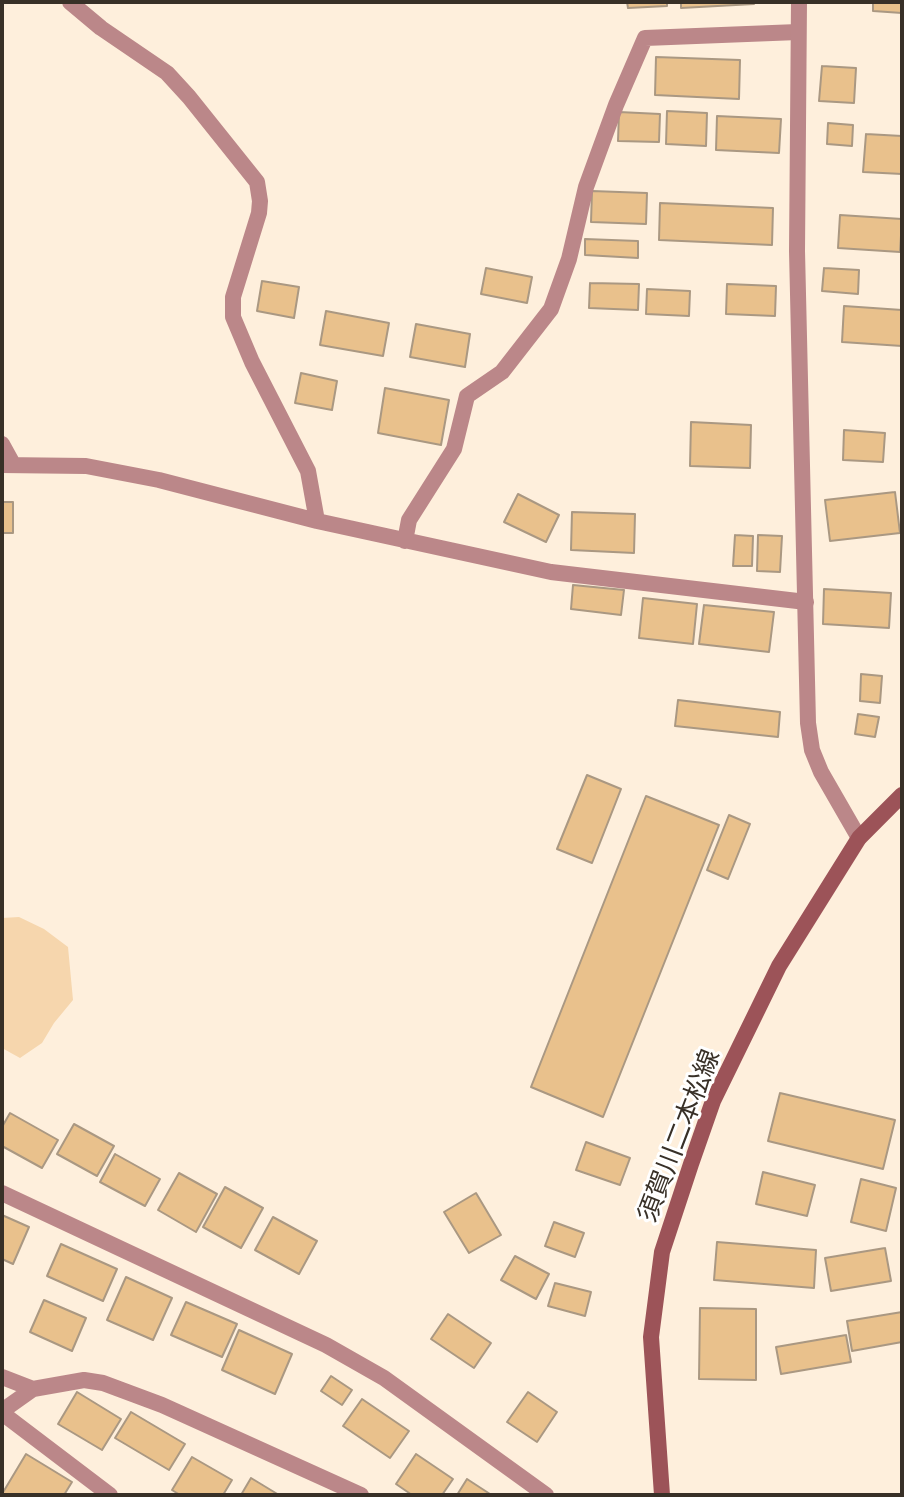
<!DOCTYPE html>
<html>
<head>
<meta charset="utf-8">
<style>
	body { margin:0 }
	#map { position:relative; width:904px; height:1497px; overflow:hidden; background:#feefdc; font-family:"Noto Sans",sans-serif }
	canvas { display:block }
	.frame { position:absolute; inset:0; border:4px solid #383027; pointer-events:none }
</style>
</head>
<body>
<div id="map">
<canvas width="904" height="1497"></canvas>
<div class="frame"></div>
</div>
<script>
const c = document.querySelector('canvas').getContext('2d');
c.lineJoin = 'round';
function fillPath(path, color) { c.fillStyle = color; c.fill(path, 'evenodd'); }
const toPath = rows => new Path2D(rows.map(r => 'M' + r).join(''));
function strokePath(path, color, width, dash) { c.strokeStyle = color; c.lineWidth = width; c.lineCap = dash ? 'butt' : 'round'; c.setLineDash(dash || []); c.stroke(path); }
function label(font, color, halo, rows, align = 'center') {
  c.font = font + ' "Noto Sans","Noto Sans JP",sans-serif'; c.lineWidth = 6; c.setLineDash([]); c.textBaseline = 'middle'; c.strokeStyle = halo; c.fillStyle = color; for (const [text, x, y, turn = 0] of rows) {
    c.save(); c.translate(x, y); c.rotate((+turn || 0) * Math.PI / 180); c.textAlign = isNaN(turn) ? turn : align; if (halo) c.strokeText(text, 0, 0); c.fillText(text, 0, 0); c.restore();
  }
}
const green = toPath([
	[19,917,44,929,68,947,73,1000,54,1023,42,1043,20,1058,2,1048,2,918]
]);
const building = toPath([
	[627,2,667,2,667,6,628,8,627,2],
	[681,2,754,2,754,4,681,8,681,2],
	[873,2,902,2,902,13,873,11,873,2],
	[656,57,740,60,739,99,655,95,656,57],
	[822,66,856,68,854,103,819,101,822,66],
	[667,111,707,113,706,146,666,144,667,111],
	[619,112,660,114,659,142,618,141,619,112],
	[717,116,781,119,779,153,716,150,717,116],
	[828,123,853,125,852,146,827,144,828,123],
	[866,134,902,136,902,174,863,172,866,134],
	[592,191,647,193,646,224,591,222,592,191],
	[660,203,773,208,772,245,659,240,660,203],
	[840,215,902,219,900,252,838,248,840,215],
	[585,239,638,241,638,258,585,255,585,239],
	[486,268,532,277,527,303,481,294,486,268],
	[824,268,859,270,858,294,822,291,824,268],
	[262,281,299,287,294,318,257,311,262,281],
	[590,283,639,284,638,310,589,308,590,283],
	[727,284,776,286,775,316,726,314,727,284],
	[647,289,690,291,689,316,646,314,647,289],
	[844,306,902,310,902,346,842,342,844,306],
	[326,311,389,323,383,356,320,345,326,311],
	[416,324,470,334,465,367,410,357,416,324],
	[301,373,337,381,332,410,295,403,301,373],
	[385,388,449,400,441,445,378,433,385,388],
	[691,422,751,425,750,468,690,466,691,422],
	[844,430,885,433,883,462,843,460,844,430],
	[895,492,900,533,830,541,825,500,895,492],
	[518,494,559,515,546,542,504,522,518,494],
	[2,502,13,502,13,533,2,533,2,502],
	[572,512,635,514,634,553,571,550,572,512],
	[735,535,753,536,752,566,733,566,735,535],
	[758,535,782,536,780,572,757,571,758,535],
	[573,585,624,590,621,615,571,609,573,585],
	[824,589,891,593,889,628,823,624,824,589],
	[643,598,697,604,693,644,639,638,643,598],
	[704,605,774,612,769,652,699,644,704,605],
	[861,674,882,676,880,703,860,701,861,674],
	[678,700,780,712,778,737,675,726,678,700],
	[858,714,879,717,875,737,855,734,858,714],
	[587,775,621,789,592,863,557,849,587,775],
	[646,796,719,825,603,1117,531,1087,646,796],
	[729,815,750,824,728,879,707,870,729,815],
	[780,1093,895,1120,883,1169,768,1141,780,1093],
	[10,1113,58,1140,42,1168,2,1146,2,1127,10,1113],
	[74,1124,114,1146,97,1176,57,1154,74,1124],
	[586,1142,630,1158,620,1185,576,1170,586,1142],
	[115,1154,160,1179,145,1206,100,1182,115,1154],
	[763,1172,815,1185,807,1216,756,1204,763,1172],
	[179,1173,217,1194,196,1232,158,1210,179,1173],
	[861,1179,896,1188,886,1231,851,1222,861,1179],
	[225,1187,263,1208,241,1248,203,1227,225,1187],
	[476,1193,501,1235,469,1253,444,1212,476,1193],
	[2,1215,29,1227,13,1264,2,1259,2,1215],
	[273,1217,317,1241,299,1274,255,1250,273,1217],
	[554,1222,584,1233,575,1257,545,1246,554,1222],
	[717,1242,816,1250,814,1288,714,1280,717,1242],
	[61,1244,117,1269,103,1301,47,1276,61,1244],
	[885,1248,891,1281,831,1291,825,1258,885,1248],
	[515,1256,549,1274,536,1299,501,1280,515,1256],
	[126,1277,172,1298,153,1340,107,1320,126,1277],
	[555,1283,591,1292,585,1316,548,1306,555,1283],
	[44,1300,86,1318,72,1351,30,1332,44,1300],
	[186,1302,237,1324,222,1357,171,1335,186,1302],
	[700,1308,756,1309,756,1380,699,1379,700,1308],
	[902,1312,902,1342,852,1351,847,1321,902,1312],
	[448,1314,491,1343,474,1368,431,1339,448,1314],
	[239,1330,292,1354,275,1394,222,1370,239,1330],
	[846,1335,851,1362,781,1374,776,1347,846,1335],
	[331,1376,352,1390,342,1405,321,1391,331,1376],
	[77,1392,121,1419,102,1450,58,1424,77,1392],
	[528,1392,557,1412,537,1442,507,1422,528,1392],
	[362,1399,409,1431,390,1458,343,1426,362,1399],
	[131,1412,185,1444,169,1470,115,1438,131,1412],
	[26,1454,72,1482,64,1495,2,1494,26,1454],
	[416,1454,453,1479,442,1495,412,1495,396,1484,416,1454],
	[192,1457,232,1480,223,1495,180,1495,172,1490,192,1457],
	[251,1478,279,1495,241,1495,251,1478],
	[467,1479,490,1494,489,1495,457,1495,467,1479]
]);
const minor = toPath([
	[70,2,101,28,167,73,189,97,257,182,260,201,259,213,233,297,233,317,252,362,308,471,317,521],
	[2,444,13,464],
	[2,465,86,466,159,480,317,521,551,572,806,602],
	[405,541,409,520,454,449,467,396,502,372,551,309,569,259,586,187,616,105,645,38,798,32],
	[2,1377,33,1389,84,1380,103,1383,162,1405,361,1495],
	[2,1411,33,1389],
	[2,1413,110,1495]
]);
const tertiary = toPath([
	[799,2,797,251,808,723,812,750,821,772,859,838],
	[2,1193,326,1345,384,1378,546,1495]
]);
const secondary = toPath([
	[662,1495,651,1337,662,1252,691,1164,713,1101,779,966,859,838,902,795]
]);
const streetNames = [
	["須賀川二本松線",680,1136,-69]
];
fillPath(green, '#f6d6ad');
fillPath(building, '#e9c18c');
strokePath(building, '#aa9882', 2);
strokePath(minor, '#bb8789', 16);
strokePath(tertiary, '#bb8789', 16);
strokePath(secondary, '#9c5358', 16);
label('26px', '#383027', '#fff', streetNames);
</script>
</body>
</html>
